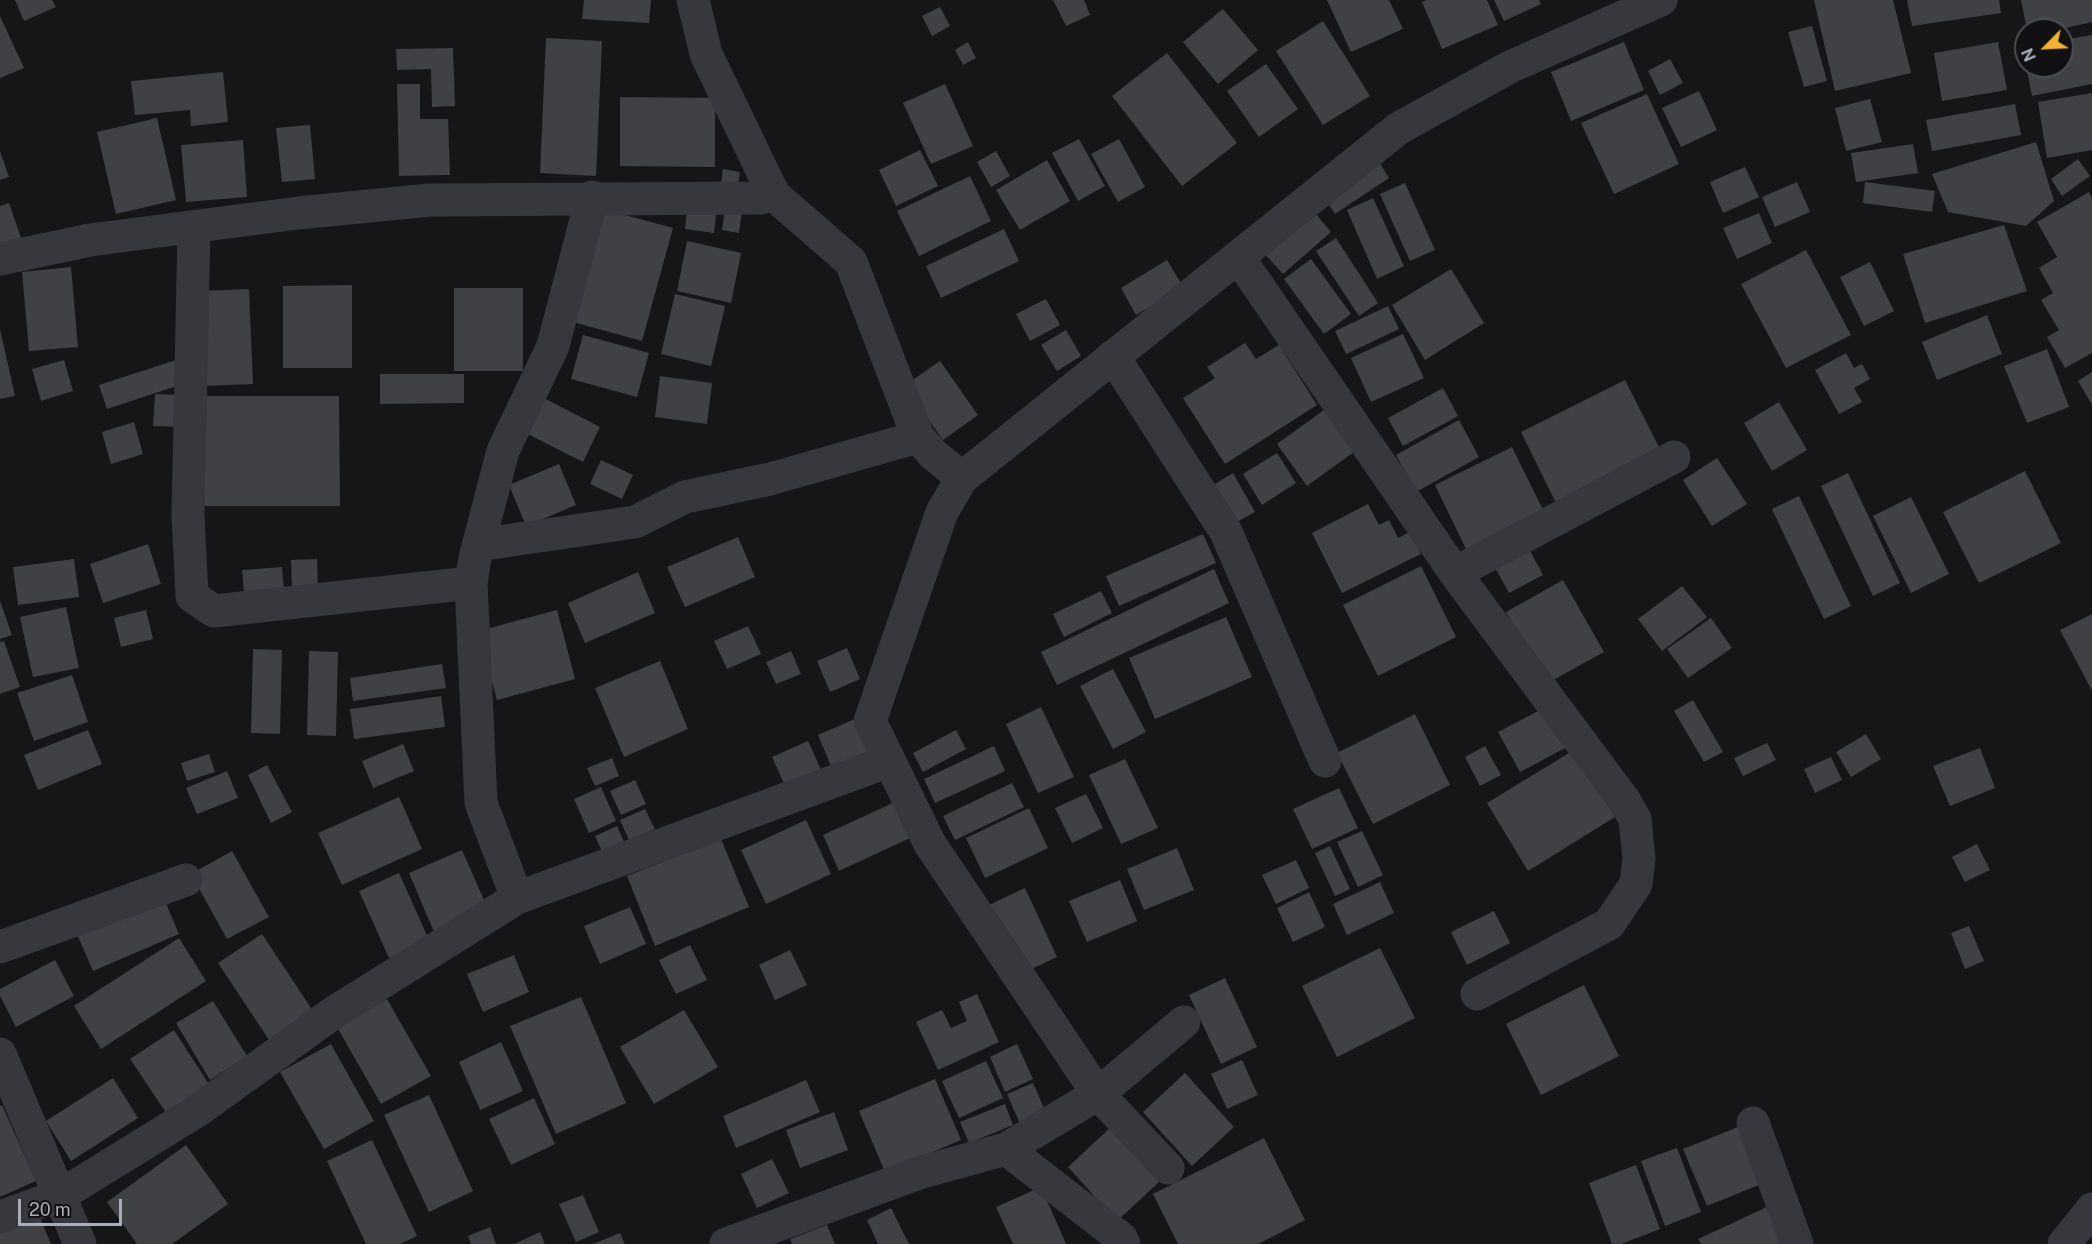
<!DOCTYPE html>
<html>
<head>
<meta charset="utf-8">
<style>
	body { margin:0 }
	#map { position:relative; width:2092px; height:1244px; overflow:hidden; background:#161618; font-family:"Public Sans",sans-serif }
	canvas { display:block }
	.north { position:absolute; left:2014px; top:18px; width:60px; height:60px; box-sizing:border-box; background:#111113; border:2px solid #4d4f55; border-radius:50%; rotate:246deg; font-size:16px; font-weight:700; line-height:24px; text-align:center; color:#a8adb8 }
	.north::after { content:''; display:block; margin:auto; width:21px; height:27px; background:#f2b134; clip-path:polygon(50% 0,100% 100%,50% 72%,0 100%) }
	.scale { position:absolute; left:18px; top:1199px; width:104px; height:27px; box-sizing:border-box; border:3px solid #a8adb8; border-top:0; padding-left:8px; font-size:18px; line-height:21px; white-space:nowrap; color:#a8adb8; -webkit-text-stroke:4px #111113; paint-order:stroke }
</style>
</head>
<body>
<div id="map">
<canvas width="2092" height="1244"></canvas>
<div class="north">N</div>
<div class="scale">20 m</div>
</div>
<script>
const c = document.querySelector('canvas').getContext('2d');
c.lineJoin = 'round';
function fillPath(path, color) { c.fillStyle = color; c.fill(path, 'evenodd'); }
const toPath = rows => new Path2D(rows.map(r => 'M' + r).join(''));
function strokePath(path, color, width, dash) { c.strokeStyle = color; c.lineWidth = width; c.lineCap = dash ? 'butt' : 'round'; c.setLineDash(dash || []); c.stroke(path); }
const building = toPath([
	[15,0,52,0,56,7,24,21],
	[584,0,651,0,649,23,582,19],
	[1053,0,1084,0,1090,15,1066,26],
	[1327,0,1389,0,1403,29,1351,52],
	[1427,0,1487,0,1498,25,1442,49,1422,2],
	[1494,0,1539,0,1541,4,1504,21],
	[1814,0,1893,0,1911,73,1835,91],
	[1907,0,1999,0,2001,13,1912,26],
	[2021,0,2092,0,2092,22,2056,30,2027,30],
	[940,7,950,26,932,36,922,16],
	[1223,9,1258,50,1218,84,1183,42],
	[0,16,24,68,0,78],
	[1323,21,1370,96,1323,125,1276,51],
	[1812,26,1827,81,1804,87,1788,32],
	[2092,35,2092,84,2032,96,2026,66,2062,66,2062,40],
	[546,38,602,41,596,176,540,173],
	[968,42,976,58,963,65,955,50],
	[1624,42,1644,90,1571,121,1551,72],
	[1998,42,2007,90,1942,101,1934,53],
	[453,48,455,106,432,107,431,69,397,70,396,49],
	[1167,53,1237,143,1182,186,1112,96],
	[1670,59,1683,83,1660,95,1648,71],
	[1266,64,1298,109,1259,137,1227,91],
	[223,72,228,122,191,126,190,110,135,115,131,81],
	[397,84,420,84,420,119,448,119,450,175,399,176],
	[945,84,973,146,931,164,903,103],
	[1699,91,1717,130,1681,147,1662,108],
	[2092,93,2092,150,2047,158,2038,102],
	[1647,94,1679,164,1614,194,1581,123],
	[620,97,715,98,715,167,620,166],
	[1870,99,1882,142,1846,151,1835,108],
	[2015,104,2021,135,1932,151,1926,120],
	[157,118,176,200,116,214,97,132],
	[310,125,315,179,282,182,276,128],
	[1079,139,1105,186,1078,201,1052,153],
	[1119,139,1145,187,1118,202,1091,154],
	[243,140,247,197,186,202,181,145],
	[2036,142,2054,201,2026,226,1948,212,1932,174],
	[1913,144,1918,173,1856,182,1851,153],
	[920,150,938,186,896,206,879,170],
	[0,151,9,177,0,180],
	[996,151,1010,176,991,187,977,162],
	[2078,159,2090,176,2062,196,2051,179],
	[1047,160,1070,201,1020,230,996,190],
	[1378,160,1389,178,1335,214,1323,196],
	[1745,167,1759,197,1723,213,1710,182],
	[723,169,740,172,737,193,720,190],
	[970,176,991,221,919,256,897,211],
	[1797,182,1810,212,1775,227,1762,197],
	[1865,182,1935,191,1932,212,1863,203],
	[1405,183,1435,250,1410,261,1380,194],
	[2089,192,2092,198,2092,353,2065,368,2047,337,2059,330,2041,300,2053,293,2039,268,2057,257,2037,222],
	[1373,198,1404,266,1377,279,1347,210],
	[688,202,717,205,714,233,685,229],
	[9,203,21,238,0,245,0,206],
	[1311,208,1331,232,1283,274,1262,251],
	[603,209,673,228,642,341,573,322],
	[725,209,742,211,739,233,722,230],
	[1759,213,1772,243,1737,259,1723,228],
	[2004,225,2027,291,1925,323,1903,254],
	[1004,229,1019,261,941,298,926,266],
	[1336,238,1378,303,1359,316,1316,251],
	[687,241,741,253,731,303,677,291],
	[1806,250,1851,335,1786,368,1741,284],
	[1311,259,1351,314,1324,334,1284,279],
	[1167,260,1183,287,1136,315,1121,288],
	[1870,262,1894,311,1864,326,1840,277],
	[71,267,78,347,29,351,22,272],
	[1451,269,1484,323,1425,360,1392,305],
	[352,285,352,368,283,368,283,286],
	[454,288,523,288,523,371,454,371],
	[249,289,253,384,202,386,198,291],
	[675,294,725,306,711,366,661,354],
	[1046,299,1060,325,1030,341,1016,314],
	[1388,306,1399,329,1346,354,1335,331],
	[1987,315,2002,354,1937,380,1922,342],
	[0,329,15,396,0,399],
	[1066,330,1081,356,1057,371,1041,345],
	[1403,334,1424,378,1371,402,1351,358],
	[583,335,649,353,637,397,571,379],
	[1245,343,1256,359,1279,345,1317,405,1225,464,1183,398,1215,378,1207,367],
	[2047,349,2069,407,2027,423,2004,366],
	[1846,353,1854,368,1862,364,1870,379,1854,388,1862,402,1839,414,1815,370],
	[64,360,73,391,41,401,32,369],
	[176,360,183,384,107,409,99,385],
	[940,361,978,415,943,440,904,386],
	[2092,372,2092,405,2078,381],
	[380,374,464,374,464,403,380,404],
	[660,376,712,383,707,424,655,417],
	[1625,380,1661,451,1556,503,1521,432],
	[1443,388,1458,416,1403,446,1388,418],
	[155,394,183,395,182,427,153,426],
	[538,395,600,427,583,462,520,430],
	[204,396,339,396,340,506,204,506],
	[1779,402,1807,450,1772,471,1744,423],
	[1324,410,1354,452,1307,486,1277,444],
	[1459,420,1479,457,1416,492,1396,455],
	[134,422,143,454,111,464,102,432],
	[1512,447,1544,512,1467,551,1435,485],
	[1277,453,1296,483,1262,505,1243,474],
	[1717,458,1747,504,1712,526,1683,480],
	[601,460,633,475,622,499,590,484],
	[559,464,576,505,526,526,509,485],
	[2025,471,2061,543,1979,583,1943,512],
	[1233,473,1255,512,1233,524,1210,487],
	[1848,473,1900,583,1873,596,1821,486],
	[1799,496,1851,606,1824,619,1772,509],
	[1911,497,1949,574,1911,593,1873,516],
	[1368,504,1379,525,1389,520,1398,538,1410,532,1421,554,1342,593,1312,533],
	[1203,534,1216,563,1119,606,1106,576],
	[738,537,755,577,685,607,667,567],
	[148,544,161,584,103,603,90,564],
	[1527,545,1543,575,1509,593,1493,564],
	[74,559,79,597,18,605,13,567],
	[317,559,318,589,292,590,291,560],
	[1421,566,1456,637,1378,676,1343,605],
	[282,567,284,590,244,592,242,570],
	[1214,569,1229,603,1057,685,1041,652],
	[638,572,655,613,585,643,568,603],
	[1563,580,1604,652,1546,684,1506,612],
	[1682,586,1707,617,1662,651,1638,619],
	[1101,591,1112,613,1064,637,1053,614],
	[0,601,12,635,0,639],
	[66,607,79,668,33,677,20,617],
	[146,610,153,639,121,647,114,618],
	[557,610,575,679,497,700,478,631],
	[2092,614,2092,691,2060,630],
	[1226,617,1252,677,1155,719,1129,658],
	[1711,618,1732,648,1688,678,1667,649],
	[748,626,761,654,727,669,714,641],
	[4,641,20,687,0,694,0,642],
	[847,648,860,679,830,692,817,661],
	[253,649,282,650,280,734,251,733],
	[309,651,338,652,336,736,307,735],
	[791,651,801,674,776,684,766,662],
	[660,661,688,729,624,757,595,688],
	[442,664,446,688,353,701,350,678],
	[1113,669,1146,732,1113,749,1080,686],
	[72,675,88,722,34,741,17,693],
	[441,696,445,727,354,739,350,709],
	[1693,700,1723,752,1704,762,1674,711],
	[1041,707,1074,777,1038,793,1006,724],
	[1546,707,1567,747,1520,772,1498,732],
	[1415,714,1450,785,1373,824,1337,753],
	[855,719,872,757,834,773,818,735],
	[88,730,102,764,38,790,24,755],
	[956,730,966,749,923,772,913,753],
	[1866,734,1881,759,1851,777,1836,752],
	[808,741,822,772,786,788,772,757],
	[1767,743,1776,760,1743,776,1734,758],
	[403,744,414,771,373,788,362,761],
	[994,746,1005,771,935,803,924,779],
	[1485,746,1501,775,1480,786,1465,757],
	[1980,748,1995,788,1950,806,1933,766],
	[1574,750,1615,817,1528,871,1487,803],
	[209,754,215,772,187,781,181,763],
	[1831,757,1842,780,1815,793,1804,769],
	[612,758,619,776,595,786,587,768],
	[1125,759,1158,828,1121,844,1089,775],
	[267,765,292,812,271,823,248,775],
	[227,771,238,798,197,814,186,788],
	[635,780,646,804,621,815,610,791],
	[1012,783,1024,807,955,840,943,816],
	[601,787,616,821,589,833,574,799],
	[1339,788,1358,828,1312,849,1293,809],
	[1086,794,1103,828,1072,843,1055,808],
	[399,797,422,849,342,885,318,833],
	[893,803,910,838,839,871,823,835],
	[1029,808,1048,848,985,878,966,838],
	[645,809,655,829,629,840,620,820],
	[806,820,831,874,766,904,741,850],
	[617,826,625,844,603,854,595,836],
	[1362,831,1383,875,1358,887,1337,842],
	[721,839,749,907,655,946,627,876],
	[1977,844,1990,870,1965,882,1952,857],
	[1330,846,1350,889,1335,896,1315,853],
	[1177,848,1194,890,1144,910,1127,869],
	[462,850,488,909,434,932,409,873],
	[232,851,269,917,227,939,191,874],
	[1296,860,1309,888,1276,904,1262,875],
	[399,873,429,940,389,958,359,891],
	[1120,880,1137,921,1087,942,1069,901],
	[1380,882,1394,913,1347,935,1333,904],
	[1025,888,1057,957,1021,974,989,905],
	[1309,892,1325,927,1293,942,1277,908],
	[162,894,179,934,93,971,76,932],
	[630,907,646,944,600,964,584,926],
	[1494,911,1510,943,1467,965,1451,932],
	[1969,926,1984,961,1965,969,1951,933],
	[262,934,313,1011,269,1040,218,963],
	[179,938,206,981,101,1049,74,1006],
	[690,945,707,980,676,994,659,960],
	[1380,948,1415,1018,1337,1057,1302,986],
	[790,950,807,985,775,1000,759,965],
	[514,955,529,992,483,1012,467,974],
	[55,960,74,996,16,1027,0,996,0,989],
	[1225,978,1257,1047,1221,1064,1189,995],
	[1584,985,1619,1056,1541,1095,1506,1024],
	[977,994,999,1042,938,1070,916,1022,942,1010,951,1028,967,1021,959,1002],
	[581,997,626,1103,556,1134,510,1026],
	[387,999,431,1076,381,1104,337,1027],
	[213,1001,247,1056,210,1080,176,1023],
	[684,1010,718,1067,654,1104,620,1047],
	[174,1030,212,1089,169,1117,130,1059],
	[501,1042,523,1091,480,1110,459,1062],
	[331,1044,374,1121,324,1149,280,1072],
	[1017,1044,1033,1079,1005,1092,990,1057],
	[1242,1060,1258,1095,1227,1109,1211,1074],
	[986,1061,1003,1098,959,1118,942,1081],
	[1185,1073,1234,1127,1192,1166,1143,1112],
	[113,1078,138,1118,71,1161,46,1121],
	[935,1079,961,1140,885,1172,859,1111],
	[806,1080,820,1112,736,1148,723,1116],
	[1033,1083,1046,1113,1020,1124,1007,1094],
	[429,1095,473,1191,429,1212,384,1115],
	[534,1098,555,1144,511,1165,489,1119],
	[1005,1104,1013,1125,969,1143,960,1122],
	[2,1105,36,1181,0,1197,0,1106],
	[834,1112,848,1150,800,1168,786,1130],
	[1748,1123,1771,1180,1707,1206,1683,1149],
	[1110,1128,1159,1182,1117,1221,1068,1167],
	[1264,1138,1305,1220,1258,1244,1178,1244,1153,1194],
	[372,1140,417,1236,400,1244,366,1244,327,1161],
	[186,1145,228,1204,172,1244,137,1244,107,1202],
	[1677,1148,1701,1212,1665,1226,1641,1161],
	[772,1159,789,1193,757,1208,741,1174],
	[1636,1165,1660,1229,1621,1244,1612,1244,1589,1183],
	[1041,1187,1066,1244,1013,1244,996,1207],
	[583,1195,599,1232,576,1242,559,1204],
	[1769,1206,1786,1244,1701,1244,1698,1239],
	[891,1208,909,1244,878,1244,867,1220],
	[38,1213,51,1244,0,1244,0,1230],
	[827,1225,835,1244,792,1244,790,1239],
	[490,1227,496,1244,471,1244,468,1236],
	[540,1232,545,1244,514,1244],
	[620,1233,625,1244,593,1244]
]);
const street = toPath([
	[693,0,706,54,774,195],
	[194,228,188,515,192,596,214,611,471,583],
	[1239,258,1455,573,1624,800,1635,819,1639,859,1636,884,1609,924,1477,994],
	[0,259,90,240,298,213,430,200,760,198,774,195,851,262,918,437,933,454,962,478,942,512,870,721,930,844,1098,1094,1006,1149,922,1172,726,1244],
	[1113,356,1226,532,1325,761],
	[962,478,1399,128,1510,67,1661,0],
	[478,545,635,522,685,497,770,479,918,437],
	[1455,573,1674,457],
	[517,898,481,803,471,583,475,558,503,451,553,346,592,197],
	[0,947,186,880],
	[0,1054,80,1244],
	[1753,1123,1797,1244],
	[1006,1149,1121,1238,1124,1244],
	[1168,1168,1098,1094,1184,1022],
	[0,1217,61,1195,197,1111,336,1011,517,898,889,761],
	[2064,1244,2092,1209]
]);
fillPath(building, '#404145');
strokePath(street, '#37383d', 33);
</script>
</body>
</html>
